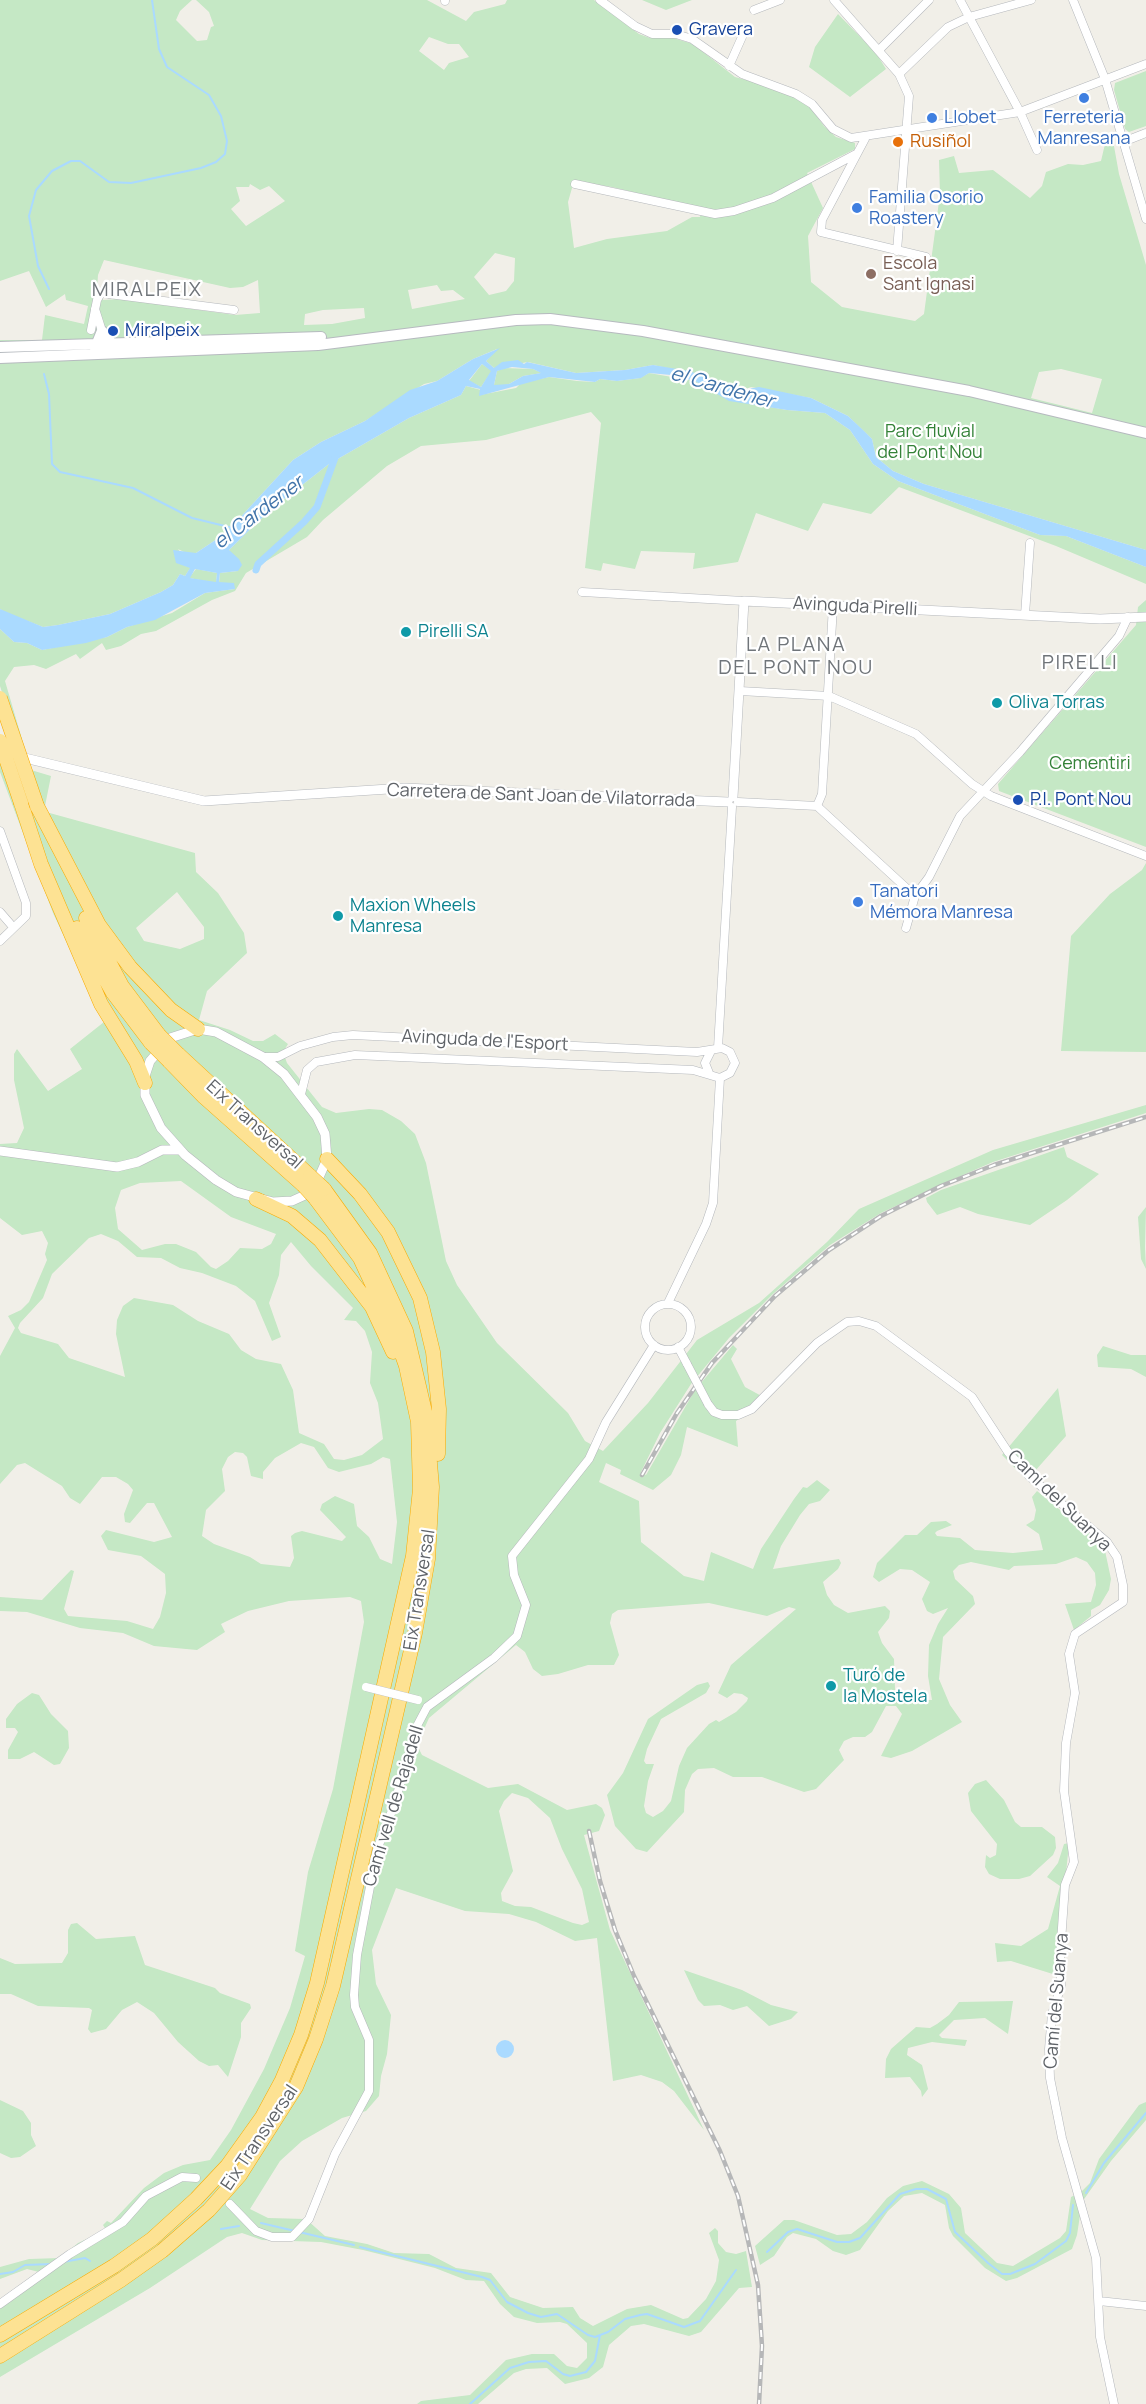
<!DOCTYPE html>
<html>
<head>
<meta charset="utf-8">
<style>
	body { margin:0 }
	canvas { display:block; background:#f1efe8 }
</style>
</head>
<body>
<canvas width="1146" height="2404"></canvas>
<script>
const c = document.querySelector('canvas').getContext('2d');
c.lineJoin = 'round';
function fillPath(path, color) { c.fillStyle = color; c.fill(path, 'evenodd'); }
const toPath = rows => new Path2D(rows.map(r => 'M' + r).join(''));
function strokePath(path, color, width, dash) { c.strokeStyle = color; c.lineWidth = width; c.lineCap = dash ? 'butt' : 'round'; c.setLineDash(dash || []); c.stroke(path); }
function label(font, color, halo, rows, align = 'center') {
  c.font = font + ' Manrope,sans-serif'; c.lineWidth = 4.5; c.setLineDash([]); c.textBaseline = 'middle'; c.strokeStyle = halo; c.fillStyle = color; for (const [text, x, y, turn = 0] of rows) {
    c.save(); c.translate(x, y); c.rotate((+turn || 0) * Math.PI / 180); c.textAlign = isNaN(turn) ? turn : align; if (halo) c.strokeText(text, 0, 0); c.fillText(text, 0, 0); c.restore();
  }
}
const green = toPath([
	[0,0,192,0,180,11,176,20,197,41,207,40,211,27,214,26,209,12,196,0,427,0,466,21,474,12,505,4,507,0,594,0,639,34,650,38,673,38,693,44,735,77,780,89,796,98,810,107,824,126,836,137,855,143,855,149,807,173,823,208,808,236,811,282,842,307,915,321,924,314,940,194,939,160,954,156,959,173,993,170,1030,198,1042,186,1046,172,1068,164,1083,165,1101,161,1105,144,1112,135,1119,174,1146,265,1146,550,924,484,893,471,876,457,872,439,848,416,811,398,751,387,743,390,701,375,653,365,625,370,576,373,528,362,494,368,486,361,497,349,473,359,437,381,424,384,365,421,321,442,293,460,226,533,196,553,188,554,178,549,191,567,185,576,180,574,173,585,161,592,110,614,58,625,43,627,7,613,0,609,0,340,42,340,45,315,84,324,88,306,66,300,65,294,46,307,29,271,0,281],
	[429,37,448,44,459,44,469,57,449,63,444,70,419,51],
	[574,181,612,187,702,209,700,217,692,217,667,231,607,239,574,248,568,202],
	[250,184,260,190,269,186,285,201,246,226,231,209,240,201,236,187,249,187],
	[495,253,515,258,514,281,506,291,489,295,474,277],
	[104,260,230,288,243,287,258,280,260,313,235,315,120,299,103,300,97,289,98,275],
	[437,285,441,291,453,290,465,299,412,309,408,290],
	[364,308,365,318,332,324,304,325,305,314,323,310],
	[1061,369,1102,379,1092,413,1031,398,1039,372],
	[642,0,692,0,666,10],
	[838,14,876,53,886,69,850,97,809,67,815,47],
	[1146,71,1146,126,1129,132,1125,129,1114,90,1115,83],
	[482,364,492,371,481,387,469,381],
	[503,368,533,369,542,373,523,376,509,384,499,387,494,385,497,371],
	[649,373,695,381,729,400,787,410,825,413,850,430,873,464,898,481,1040,535,1066,536,1146,567,1146,584,1056,546,899,487,871,514,823,503,808,531,756,513,738,562,693,569,695,553,641,551,635,569,603,563,601,571,585,568,601,423,591,412,486,440,421,446,387,466,323,520,307,537,246,573,235,591,212,600,156,631,141,634,121,646,106,650,102,643,80,659,76,654,46,669,34,665,14,667,5,681,31,770,51,776,45,806,46,812,195,853,196,872,218,893,244,933,247,953,207,991,199,1020,230,1030,253,1041,263,1041,275,1034,288,1044,283,1052,287,1063,322,1107,336,1113,369,1109,382,1110,401,1121,415,1134,426,1163,446,1261,457,1285,497,1343,568,1413,585,1441,603,1451,648,1403,697,1340,759,1303,827,1242,859,1209,993,1150,1146,1105,1146,1113,993,1162,940,1185,881,1213,830,1245,773,1294,729,1338,691,1384,660,1433,641,1472,646,1475,695,1390,733,1345,737,1349,731,1359,745,1387,767,1399,736,1421,738,1447,687,1427,681,1455,671,1475,653,1490,620,1474,621,1470,606,1463,599,1482,639,1501,641,1542,684,1576,704,1581,711,1552,753,1569,761,1549,794,1499,803,1487,807,1488,817,1480,830,1490,820,1501,809,1504,800,1515,781,1546,773,1569,839,1559,841,1563,838,1569,823,1582,827,1595,834,1605,848,1613,885,1606,890,1611,889,1618,878,1632,882,1643,894,1659,895,1690,898,1697,902,1699,932,1700,928,1676,929,1645,938,1624,948,1608,933,1614,927,1611,922,1599,930,1582,912,1570,900,1569,879,1582,873,1577,877,1563,905,1535,917,1535,931,1522,946,1521,952,1525,937,1531,935,1533,937,1536,960,1538,975,1550,1013,1553,1043,1550,1039,1534,1026,1525,1034,1520,1036,1510,1032,1497,1037,1491,1104,1546,1111,1579,1109,1590,1100,1605,1091,1610,1091,1616,1074,1630,1065,1604,1091,1602,1096,1585,1095,1573,1087,1562,1076,1557,1056,1564,1014,1566,1009,1570,971,1562,959,1565,953,1571,955,1579,973,1596,975,1604,943,1637,939,1679,950,1705,962,1722,912,1751,891,1758,881,1756,902,1714,896,1706,886,1706,872,1732,865,1737,853,1737,844,1741,839,1750,844,1760,816,1789,804,1792,762,1777,733,1777,714,1768,698,1769,692,1774,685,1790,684,1812,647,1852,636,1849,615,1826,607,1795,623,1773,648,1719,697,1685,708,1682,710,1686,706,1693,661,1719,647,1749,644,1761,646,1764,654,1764,648,1781,644,1806,646,1813,653,1817,663,1811,671,1801,679,1766,687,1748,709,1724,716,1720,719,1722,736,1712,747,1701,748,1698,742,1694,734,1693,727,1698,718,1693,731,1665,796,1609,789,1607,767,1616,709,1603,618,1610,612,1614,610,1623,619,1655,614,1665,588,1665,558,1674,542,1676,533,1669,525,1652,516,1645,429,1718,417,1745,422,1755,488,1788,518,1784,567,1810,596,1804,602,1808,605,1815,599,1831,584,1835,610,1930,704,2130,674,2091,662,2082,641,2075,613,2081,597,1938,575,1941,536,1922,509,1914,465,1911,396,1888,372,1950,376,1984,391,2015,387,2054,381,2076,379,2096,366,2111,342,2118,302,2141,280,2161,250,2209,268,2218,306,2219,325,2236,367,2244,394,2253,429,2254,456,2268,491,2273,510,2297,543,2308,573,2307,580,2318,593,2326,627,2309,651,2305,683,2319,688,2318,706,2299,716,2281,719,2260,709,2233,715,2228,718,2231,718,2243,726,2252,736,2254,746,2251,752,2287,739,2288,701,2332,689,2336,644,2324,631,2326,609,2345,603,2367,589,2378,565,2384,547,2368,526,2369,514,2373,478,2404,417,2404,421,2401,470,2395,506,2360,532,2354,554,2354,567,2366,577,2368,587,2358,587,2343,567,2324,560,2322,537,2323,514,2317,500,2304,484,2281,466,2280,435,2268,363,2250,321,2242,262,2240,242,2233,227,2237,150,2288,0,2377,0,2300,39,2272,27,2269,0,2279,0,2267,29,2259,60,2258,78,2243,106,2230,103,2225,107,2221,111,2223,144,2188,164,2173,183,2165,210,2160,231,2130,264,2069,290,2008,305,1956,295,1951,308,1872,333,1789,364,1622,361,1601,350,1597,289,1601,248,1611,225,1622,221,1624,225,1632,197,1650,154,1646,123,1633,80,1628,27,1612,0,1611,0,1597,42,1600,71,1570,74,1571,64,1609,68,1616,127,1621,153,1629,160,1617,166,1593,165,1574,141,1556,108,1550,101,1536,106,1530,154,1542,172,1537,154,1503,147,1503,130,1523,125,1522,124,1514,133,1490,128,1484,116,1477,102,1477,80,1504,70,1498,62,1486,25,1463,17,1465,0,1484,0,1356,15,1328,8,1316,21,1310,29,1302,47,1260,45,1254,48,1243,42,1231,22,1235,0,1218,0,1144,17,1143,24,1128,14,1080,14,1054,17,1049,48,1091,82,1069,70,1049,104,1022,53,913,0,772,0,741,16,736,0,686,0,629,14,642,27,643,42,650,107,637,127,627,172,613,205,593,235,589,219,583,220,573,238,571,229,550,270,510,329,464,409,418,461,395,466,386,481,390,480,395,516,388,521,383,549,377,577,381,595,382,600,379,617,381,640,378],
	[177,892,204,927,204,939,180,949,144,941,136,928],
	[181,1181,231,1217,276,1234,271,1244,262,1249,240,1248,228,1261,216,1269,211,1267,196,1252,176,1244,165,1244,142,1250,118,1229,115,1208,121,1190,140,1183],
	[101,1234,118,1241,137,1257,161,1258,180,1268,202,1273,236,1286,255,1301,272,1341,281,1337,269,1303,279,1275,281,1255,291,1242,311,1266,353,1308,344,1320,356,1321,365,1331,372,1352,370,1383,378,1403,383,1439,362,1455,344,1460,334,1459,324,1444,299,1433,293,1390,281,1364,256,1359,241,1350,229,1334,198,1321,173,1305,134,1298,123,1306,117,1320,116,1334,125,1377,69,1358,58,1344,21,1333,18,1328,20,1323,43,1298,52,1274,89,1238],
	[301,1443,314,1447,328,1468,339,1472,371,1464,383,1457,390,1459,397,1522,392,1564,380,1559,369,1537,357,1526,354,1504,335,1496,322,1504,320,1510,346,1537,342,1541,302,1531,295,1533,291,1536,294,1558,290,1567,261,1564,250,1557,214,1544,202,1536,206,1510,225,1491,222,1469,228,1457,235,1452,243,1453,247,1457,251,1476,263,1479,263,1472,275,1458],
	[512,1793,528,1798,550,1818,562,1849,582,1889,589,1922,582,1925,573,1923,531,1907,515,1906,502,1901,501,1893,513,1871,499,1811,504,1801],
	[196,569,217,573,216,583,189,578],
	[1146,600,1146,847,999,791,998,784,1136,625,1138,607],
	[1146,863,1146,1052,1061,1051,1071,936,1110,894,1142,870],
	[1064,1147,1067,1157,1099,1174,1067,1200,1030,1225,978,1214,960,1207,937,1215,927,1202,926,1198,941,1190],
	[1146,1207,1145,1247,1146,1269,1141,1259,1138,1217],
	[1103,1346,1131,1355,1146,1355,1146,1377,1131,1369,1098,1367,1097,1355],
	[1058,1388,1066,1436,1027,1480,1002,1455],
	[32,1693,39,1695,51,1714,68,1731,69,1748,60,1764,54,1765,34,1752,20,1759,8,1759,8,1750,18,1732,15,1728,6,1728,6,1719,17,1704],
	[986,1780,1004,1800,1015,1822,1021,1827,1042,1827,1055,1837,1056,1848,1053,1855,1030,1876,1019,1879,1000,1879,989,1874,985,1867,986,1855,990,1858,996,1855,997,1844,971,1811,968,1793,975,1784],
	[1069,1843,1056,1975,1011,1961,997,1962,995,1943,1021,1946,1048,1929,1060,1886,1047,1877,1058,1863,1064,1844],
	[77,1923,96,1939,135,1936,145,1965,215,1988,220,1993,250,2004,251,2008,241,2023,241,2037,228,2077,218,2065,209,2066,199,2061,178,2042,154,2013,137,2002,122,2010,106,2029,91,2033,88,2029,92,2010,89,2008,38,2006,11,1994,0,1994,0,1958,15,1964,62,1963,68,1953,68,1930,71,1924],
	[684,1970,742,1990,771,2005,798,2012,791,2019,769,2026,747,2006,733,2010,720,2005,704,2006,698,2000],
	[1013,2001,1008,2034,985,2018,954,2020,939,2035,942,2038,967,2040,965,2046,932,2042,908,2048,907,2055,922,2065,928,2089,922,2097,921,2091,910,2077,885,2078,886,2059,891,2049,916,2027,930,2028,937,2024,949,2015,959,2002],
	[0,2100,23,2111,31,2123,31,2135,36,2146,20,2157,11,2158,0,2153],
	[1146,2102,1146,2120,1111,2161,1082,2202,1077,2235,1072,2249,1017,2278,1006,2281,985,2268,953,2236,949,2228,945,2205,922,2193,904,2196,888,2211,860,2250,846,2255,833,2251,816,2239,793,2233,787,2237,774,2256,760,2265,755,2246,784,2220,794,2220,837,2235,851,2234,867,2222,887,2198,903,2186,922,2181,949,2194,961,2208,965,2233,997,2263,1013,2266,1060,2238,1066,2231,1071,2197,1081,2192,1090,2183,1099,2159,1139,2105]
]);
const water = toPath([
	[500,348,486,361,494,368,502,362,518,360,524,364,527,362,576,373,625,370,653,365,689,371,743,390,759,387,811,398,848,416,864,431,872,439,876,457,893,471,924,484,1146,550,1146,567,1066,536,1040,535,898,481,873,464,850,430,825,413,787,410,729,401,695,381,671,375,649,373,641,378,617,381,600,379,595,382,549,377,479,396,480,389,466,386,461,395,409,418,329,464,270,510,229,550,239,559,242,565,238,571,220,573,219,582,234,583,235,589,205,593,155,620,127,627,107,637,86,643,42,650,27,643,14,642,0,629,0,609,43,627,58,625,110,614,161,592,173,585,180,574,185,576,190,568,176,563,173,550,196,553,226,533,293,460,321,442,365,421,410,390,437,381,473,359],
	[482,364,491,371,481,387,469,380],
	[512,367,533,369,541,373,523,376,509,384,494,385,497,371],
	[195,569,217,573,216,582,190,578],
	'496 2049a9 9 0 1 1 18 0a9 9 0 1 1-18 0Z'
]);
const stream = toPath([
	[49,289,38,266,29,216,36,190,52,171,71,161,80,161,109,182,131,183,201,168,216,162,225,154,227,141,221,116,209,95,167,67,159,49,152,0],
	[44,374,49,394,52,464,60,472,133,488,192,518,233,528],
	[1086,2193,1104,2163,1146,2113],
	[261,2223,354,2245],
	[221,2229,239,2226],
	[360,2247,482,2277,490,2280,507,2302,528,2313,541,2317,557,2314,588,2335,595,2337,608,2332,625,2319,640,2315,647,2314,684,2327,700,2321,736,2270],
	[767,2252,788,2232,797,2229,837,2242,849,2242,860,2238,900,2194,916,2189,927,2189,946,2199,955,2232,988,2263,1002,2274,1010,2274,1035,2264,1066,2241,1070,2233,1073,2205],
	[63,2262,85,2258,90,2261],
	[0,2274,13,2272,25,2265,52,2264],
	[470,2404,510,2368,529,2362,546,2361,563,2374,570,2376,586,2372,595,2361,600,2335]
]);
const canal = toPath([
	[256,570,258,564,304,522,317,507,336,455]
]);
const minor = toPath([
	[600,0,635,26,652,34,676,34,692,39,742,74,796,94,812,104,833,129,851,138,1020,112,1146,64],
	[834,0,899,74,909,96,897,251],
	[960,0,1020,112,1037,150],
	[1073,0,1105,79,1146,219],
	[445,1,445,0],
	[754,10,780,0],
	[879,50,929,0],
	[729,66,746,28],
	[899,74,948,27,969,17,1031,0],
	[866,137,822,220,821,232,926,257],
	[1123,142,1146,133],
	[575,184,715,214,734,211,773,198,856,154],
	[95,309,102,331,112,342],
	[91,330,97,300,101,293,234,310],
	[582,592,744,601],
	[1025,615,1030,543],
	[740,691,829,696,916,734,972,784,991,796,1146,856],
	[738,802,817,806,915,896],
	[817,806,822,794,833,606],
	[0,831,26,903,26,916,0,941],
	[0,912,13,927],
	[906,928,915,896,929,877,960,816,1020,752,1119,636,1128,617],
	[718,1048,732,807],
	[263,1057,278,1057,300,1046,333,1037,353,1035,697,1052,722,1048,730,1052,735,1063,730,1073,720,1078,693,1070,355,1055,316,1062,307,1070,301,1094],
	[709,1073,705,1063,711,1051],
	[668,1303,706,1224,713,1203,720,1078],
	'645 1327a23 23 0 1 1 46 0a23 23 0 1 1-46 0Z',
	[678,1347,687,1364],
	[708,1404,714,1412,722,1415,738,1415,752,1409,817,1343,834,1331,847,1322,859,1321,876,1326,972,1397,1008,1452,1029,1476,1107,1542,1117,1557,1123,1585,1123,1602,1075,1634,1069,1654,1075,1693,1066,1743,1064,1791,1074,1862,1065,1885,1060,1956,1061,1986,1052,2014,1049,2049,1050,2078,1062,2138,1096,2258,1100,2337,1114,2404],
	[230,2204,256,2231,272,2237,292,2237,309,2219,335,2154,369,2091,369,2040,355,2007,354,1995,357,1955,377,1850,393,1808,418,1724,427,1707,494,1658,517,1636,526,1605,514,1575,512,1556,589,1459,606,1422,654,1345],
	[1099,2301,1146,2306],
	[0,2304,70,2254,123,2222,146,2196,182,2177,196,2178]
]);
const tertiary = toPath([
	[0,752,204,801,404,788,728,802],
	[733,797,744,601,1100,619,1146,617],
	[198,1029,216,1032,263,1057,284,1074,317,1117,325,1134,327,1159,316,1184,303,1196,292,1201,273,1202,236,1192,216,1180,185,1155,161,1128,145,1095,145,1076,150,1061,170,1038,198,1029],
	[0,1151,117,1167,138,1162,162,1150,180,1150]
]);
const secondary = toPath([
	[0,347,321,337],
	[95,348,102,331],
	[0,358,318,345,516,320,550,319,643,331,969,391,1146,433]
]);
const motorway = toPath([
	[21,803,41,864,101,1004,136,1061,145,1083],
	[37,806,99,925,130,967,171,1010,198,1029],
	[86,918,122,986,159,1035],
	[77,928,113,993,151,1043],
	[178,1054,310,1176],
	[169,1061,204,1097,303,1185],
	[327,1159,360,1194,388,1232,420,1298,433,1352,439,1409,438,1454],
	[256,1199,292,1216,320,1240,372,1307,393,1352],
	[0,2335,114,2266,152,2239,196,2199,227,2166,262,2117,282,2080,301,2035,317,1983,413,1556,420,1489,418,1422,406,1366,393,1329,360,1258,315,1198],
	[0,2356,121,2280,162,2251,209,2210,240,2175,296,2087,316,2039,333,1986,415,1633,428,1559,432,1487,426,1416,406,1331,370,1253,324,1189]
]);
const rail = toPath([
	[642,1475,677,1413,712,1363,775,1296,829,1250,881,1216,941,1186,994,1165,1146,1117],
	[589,1831,600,1881,615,1930,634,1976,720,2151,738,2196,758,2285,762,2346,759,2404]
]);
const minorBridge = toPath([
	[687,1364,708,1404],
	[366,1687,418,1700]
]);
const motorwayBridge = toPath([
	[0,698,37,806],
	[0,741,21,803],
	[159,1035,178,1054],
	[151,1043,169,1061],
	[310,1176,324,1189],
	[303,1185,315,1198]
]);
const markers = [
	[677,30,6,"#1a4fb4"],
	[1084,98,6,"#3f7fe0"],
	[932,118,6,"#3f7fe0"],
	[898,142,6,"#e8710a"],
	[857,208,6,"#3f7fe0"],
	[871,274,6,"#8d6e63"],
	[113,331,6,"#1a4fb4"],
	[406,632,6,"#0f9aa8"],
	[997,703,6,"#0f9aa8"],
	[1018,800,6,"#1a4fb4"],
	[858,902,6,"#3f7fe0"],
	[338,916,6,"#0f9aa8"],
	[831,1686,6,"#0f9aa8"]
];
const transitNames = [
	["Gravera",689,30],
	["Miralpeix",125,331],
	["P.I. Pont Nou",1030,800]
];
const shopNames = [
	["Llobet",944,118],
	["Ferreteria",1084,118,"center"],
	["Manresana",1084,139,"center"],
	["Familia Osorio",869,198],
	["Roastery",869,219],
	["Tanatori",870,892],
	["Mémora Manresa",870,913]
];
const foodNames = [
	["Rusiñol",910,142]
];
const educationNames = [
	["Escola",883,264],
	["Sant Ignasi",883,285]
];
const parkNames = [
	["Parc fluvial",930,432],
	["del Pont Nou",930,453],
	["Cementiri",1090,764]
];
const streetNames = [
	["Avinguda Pirelli",855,607,3],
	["Carretera de Sant Joan de Vilatorrada",541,796,2],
	["Avinguda de l'Esport",485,1041,3],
	["Eix Transversal",254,1125,42],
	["Camí del Suanya",1059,1501,44],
	["Eix Transversal",420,1590,-81],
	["Camí vell de Rajadell",394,1806,-73],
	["Camí del Suanya",1057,2001,-85],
	["Eix Transversal",260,2138,-56]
];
const cultureNames = [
	["Pirelli SA",418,632],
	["Oliva Torras",1009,703],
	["Maxion Wheels",350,906],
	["Manresa",350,927],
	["Turó de",843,1676],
	["la Mostela",843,1697]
];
const neighbourhoodNames = [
	["MIRALPEIX",147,290],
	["LA PLANA",796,645],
	["DEL PONT NOU",796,668],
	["PIRELLI",1080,663]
];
const waterNames = [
	["el Cardener",722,388,16],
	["el Cardener",259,513,-37]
];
fillPath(green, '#c5e8c5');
fillPath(water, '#aadaff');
strokePath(stream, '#aadaff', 2);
strokePath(canal, '#aadaff', 7);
strokePath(minor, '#b5b8bc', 9);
strokePath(tertiary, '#b5b8bc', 10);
strokePath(secondary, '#b6babf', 12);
strokePath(motorway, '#f9ab00', 15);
strokePath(minor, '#fff', 8);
strokePath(tertiary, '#fff', 9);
strokePath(secondary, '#fff', 10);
strokePath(motorway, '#fde293', 14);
strokePath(rail, '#b6b7b8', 4.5);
strokePath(rail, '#fff', 2, [7]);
strokePath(minorBridge, '#b5b8bc', 9, []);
strokePath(motorwayBridge, '#f9ab00', 15, []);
strokePath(minorBridge, '#fff', 8);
strokePath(motorwayBridge, '#fde293', 14);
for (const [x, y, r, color] of markers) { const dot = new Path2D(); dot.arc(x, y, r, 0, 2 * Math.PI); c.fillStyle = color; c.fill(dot); strokePath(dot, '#fff', 2); }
label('18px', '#164399', '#fff', transitNames, 'left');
label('18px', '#366cbe', '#fff', shopNames, 'left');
label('18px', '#c56008', '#fff', foodNames, 'left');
label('18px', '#785e54', '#fff', educationNames, 'left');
label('18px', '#348238', '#fff', parkNames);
label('18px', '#5f6368', '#fff', streetNames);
label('18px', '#0d838f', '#fff', cultureNames, 'left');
c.letterSpacing = '1.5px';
label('20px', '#70757a', '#fff', neighbourhoodNames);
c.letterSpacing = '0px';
label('italic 20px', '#4174aa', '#fff', waterNames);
</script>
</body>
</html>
